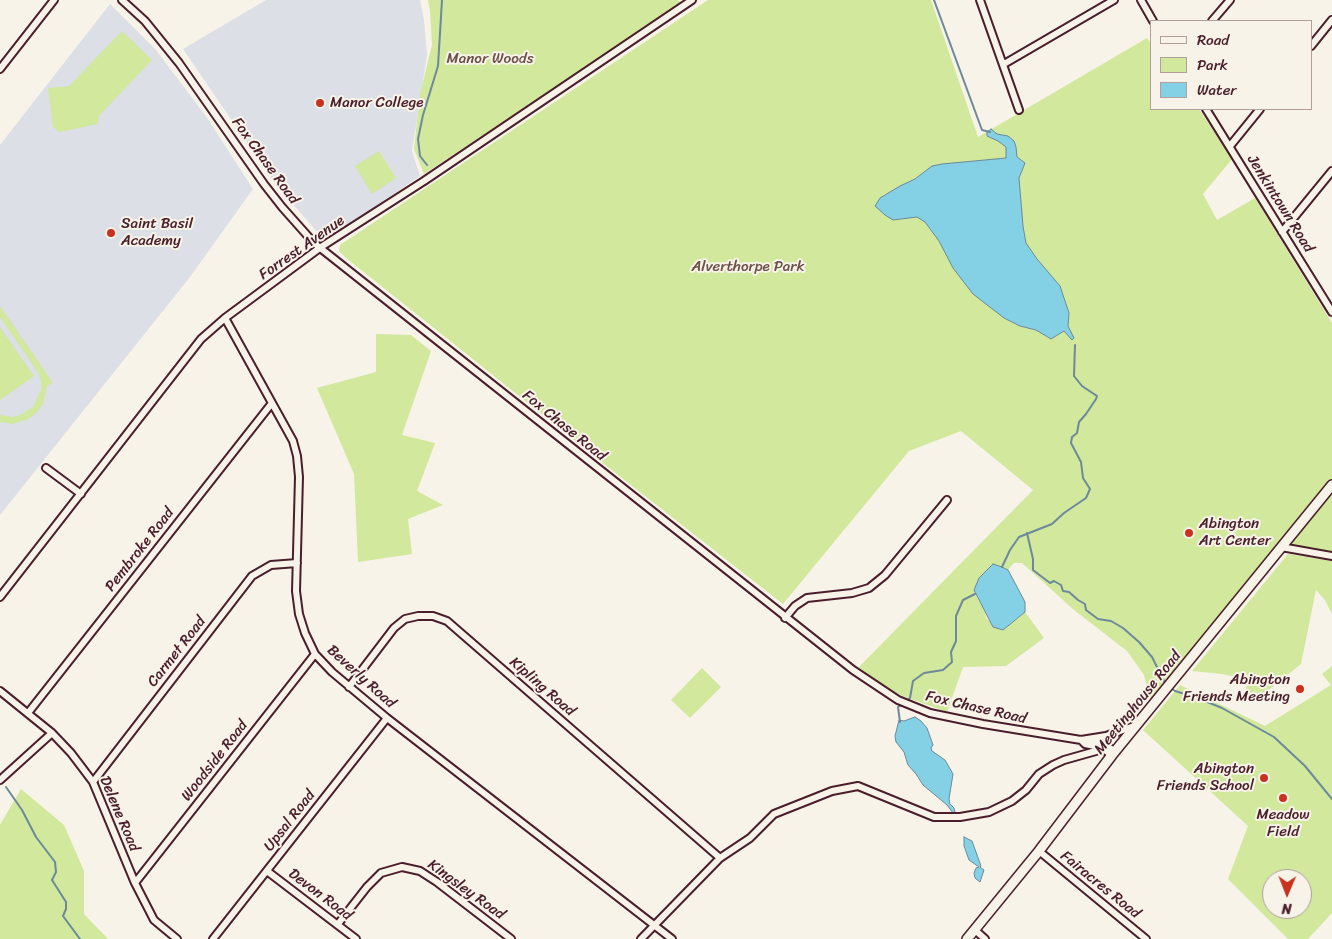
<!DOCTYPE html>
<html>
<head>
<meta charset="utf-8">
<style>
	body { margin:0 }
	#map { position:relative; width:1332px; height:939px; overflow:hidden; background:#f7f3e8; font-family:Sriracha,sans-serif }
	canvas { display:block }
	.legend { position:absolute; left:1150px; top:20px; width:162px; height:90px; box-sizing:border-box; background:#f7f3e8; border:1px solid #b29e9c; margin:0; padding:6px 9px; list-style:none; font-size:15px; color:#4a1f2b }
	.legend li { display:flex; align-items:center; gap:10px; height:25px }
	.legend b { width:25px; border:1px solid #b29e9c }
	.north { position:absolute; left:1262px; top:869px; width:50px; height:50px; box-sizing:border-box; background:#f7f3e8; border:1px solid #b29e9c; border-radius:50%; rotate:181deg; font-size:14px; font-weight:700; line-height:20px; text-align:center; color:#4a1f2b }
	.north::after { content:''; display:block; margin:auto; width:18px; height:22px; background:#c8321e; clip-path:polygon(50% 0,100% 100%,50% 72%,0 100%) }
</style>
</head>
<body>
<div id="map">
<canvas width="1332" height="939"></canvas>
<ul class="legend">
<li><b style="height:6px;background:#f7f3e8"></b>Road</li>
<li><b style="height:14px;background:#d1e89d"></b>Park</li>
<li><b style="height:14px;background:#84d0e4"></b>Water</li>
</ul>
<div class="north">N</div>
</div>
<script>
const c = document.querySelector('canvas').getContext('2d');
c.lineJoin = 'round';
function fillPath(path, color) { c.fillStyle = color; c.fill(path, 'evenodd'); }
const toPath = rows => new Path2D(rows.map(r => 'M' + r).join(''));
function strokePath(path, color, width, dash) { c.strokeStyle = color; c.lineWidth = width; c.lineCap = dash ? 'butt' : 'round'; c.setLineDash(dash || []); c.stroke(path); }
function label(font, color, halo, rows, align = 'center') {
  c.font = font + ' Sriracha,sans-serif'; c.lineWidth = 4; c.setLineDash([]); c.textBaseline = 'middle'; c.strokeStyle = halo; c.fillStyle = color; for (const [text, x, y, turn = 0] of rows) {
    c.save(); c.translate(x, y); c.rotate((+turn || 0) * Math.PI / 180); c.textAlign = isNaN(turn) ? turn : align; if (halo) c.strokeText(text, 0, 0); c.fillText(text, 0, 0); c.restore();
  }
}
const built = toPath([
	[266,0,420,0,424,20,427,55,412,151,420,176,335,234,320,235,276,185,183,49],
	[110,4,156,50,208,119,253,189,190,277,0,515,0,145]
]);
const green = toPath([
	[428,0,678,0,682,4,424,174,414,149,420,94,432,45,430,10],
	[708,0,931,0,978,137,1147,38,1151,44,1151,109,1199,109,1232,159,1203,194,1217,220,1255,198,1332,323,1332,480,1151,701,1144,675,1127,651,1074,610,1022,563,1014,563,1008,570,1002,567,974,590,976,596,983,607,987,619,1003,630,1025,612,1044,638,1006,666,963,667,947,712,903,696,879,684,859,667,1033,490,961,431,909,451,783,604,608,467,345,257,339,251,340,245],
	[122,31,152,60,99,116,98,124,59,132,53,127,48,88,69,86],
	[379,151,396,178,372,194,355,166],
	[0,306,53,383,47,386,43,404,37,412,29,419,12,424,0,422,0,415,13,417,20,415,33,407,41,390,41,381,39,374,0,317],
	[0,327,34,376,0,400],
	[376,334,411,335,431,351,402,435,435,443,417,491,443,505,408,519,412,554,358,562,354,474,317,388,376,372],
	[1332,491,1332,553,1294,545,1292,544,1295,537],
	[1288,554,1332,561,1332,614,1325,600,1316,590,1301,664,1260,697,1245,694,1248,679,1222,674,1192,671],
	[1332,666,1332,913,1308,939,1288,939,1228,879,1248,826,1143,730,1180,685,1265,726,1331,685,1322,674],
	[1272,879,1302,879,1302,909,1272,909],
	[702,668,721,687,690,718,671,700],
	[21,789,64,825,84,871,84,914,108,939,0,939,0,825]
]);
const water = toPath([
	[991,129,997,134,1008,136,1014,141,1016,147,1017,157,1025,163,1019,178,1023,226,1026,243,1037,259,1060,286,1069,313,1068,326,1074,338,1072,340,1064,331,1051,339,1036,330,1020,326,1004,318,973,294,953,268,939,241,925,222,917,217,893,220,885,215,875,206,880,198,900,186,915,179,932,166,942,164,1006,158,1006,147,998,141,987,136,987,132,991,129],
	[993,564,1002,567,1008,570,1025,602,1025,612,1003,630,993,627,974,590,979,578,993,564],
	[915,717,921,721,927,728,933,745,931,748,932,751,945,760,953,774,949,799,950,804,954,808,955,812,953,813,947,805,923,785,916,774,908,765,904,752,896,742,895,736,899,720,904,721,915,717],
	[964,837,972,841,981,866,980,867,984,870,980,882,975,878,974,873,976,868,979,867,969,860,964,846,964,837]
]);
const stream = toPath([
	[934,0,982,130,990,132],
	[427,165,420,156,418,139,423,115,438,66,442,0],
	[1027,533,1033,559,1033,570,1050,583,1054,581,1061,585,1063,591,1069,592,1078,600,1085,604,1086,610,1098,619,1111,621,1123,628,1139,642,1152,657,1165,683],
	[1002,567,1010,550,1019,537,1052,524,1064,513,1086,498,1090,489,1083,478,1081,462,1071,443,1072,437,1077,433,1079,422,1086,414,1096,399,1097,396,1082,386,1074,376,1075,345],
	[1171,688,1175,691,1195,697,1222,708,1274,737,1305,766,1332,799],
	[907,701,910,698,913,681,924,673,943,670,952,662,951,652,956,641,956,616,963,600,975,594],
	[900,722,898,707,903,704],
	[6,787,22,810,36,837,55,862,56,872,52,880,66,902,66,909,63,916,80,939]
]);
const minor = toPath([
	[122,0,145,21,179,63,264,184,282,207,314,243,853,670,898,700,930,713,983,724,1081,740,1106,736,1134,726],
	[980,0,1019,110],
	[1141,0,1153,21],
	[1212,21,1230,0],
	[1311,46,1332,20],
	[1004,64,1114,0],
	[0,69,54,0],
	[1206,109,1332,312],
	[1230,146,1260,109],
	[1282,232,1332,171],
	[225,318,293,441,297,456,299,477,296,591,299,614,305,633,315,654,332,672,387,718,672,939],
	[46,468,81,494],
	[1281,547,1332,556],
	[0,597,201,339,225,318,321,247,424,181,692,0],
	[785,618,795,606,807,598,852,593,869,588,885,575,947,500],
	[349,687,394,628,405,619,418,616,433,616,447,621,720,858],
	[0,691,52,733,71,753,93,782,135,883,154,920,177,939],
	[28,713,272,403],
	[1081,740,1085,744,1100,747,1112,755],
	[1091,740,1099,742,1115,751],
	[0,780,52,733],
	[93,782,252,576,271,565,297,563],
	[1039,851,1146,939],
	[267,871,356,939],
	[135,883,315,654],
	[338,924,367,887,381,873,402,867,420,871,437,882,511,939],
	[975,930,985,939],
	[213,939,387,718],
	[641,939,720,858,750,838,774,814,832,791,858,786,934,817,960,817,989,812,1012,801,1026,790,1039,774,1053,765,1064,760,1103,749]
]);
const tertiary = toPath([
	[967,939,1039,851,1112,755,1332,485]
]);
const markers = [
	[320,103,5,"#c8321e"],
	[111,233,5,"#c8321e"],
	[1189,533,5,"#c8321e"],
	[1300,689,5,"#c8321e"],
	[1264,778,5,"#c8321e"],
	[1283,798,5,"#c8321e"]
];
const parkNames = [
	["Manor Woods",490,59],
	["Alverthorpe Park",748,267]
];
const poiNames = [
	["Manor College",330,103],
	["Saint Basil",121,224],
	["Academy",121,241],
	["Abington",1199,524],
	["Art Center",1199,541],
	["Abington",1290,680,"right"],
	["Friends Meeting",1290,697,"right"],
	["Abington",1254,769,"right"],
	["Friends School",1254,786,"right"],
	["Meadow",1283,815,"center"],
	["Field",1283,832,"center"]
];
const streetNames = [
	["Fox Chase Road",265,161,54],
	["Jenkintown Road",1280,204,58],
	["Forrest Avenue",302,248,-35],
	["Fox Chase Road",564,426,39],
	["Pembroke Road",140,550,-52],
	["Carmet Road",177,652,-52],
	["Beverly Road",361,677,42],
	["Kipling Road",542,687,41],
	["Meetinghouse Road",1138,703,-51],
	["Fox Chase Road",976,708,13],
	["Woodside Road",215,761,-52],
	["Delene Road",119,814,67],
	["Upsal Road",290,821,-52],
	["Fairacres Road",1100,885,39],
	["Kingsley Road",466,890,36],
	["Devon Road",320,895,37]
];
fillPath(built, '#dcdfe5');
fillPath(green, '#d1e89d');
fillPath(water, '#84d0e4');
strokePath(water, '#6d899a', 1);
strokePath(stream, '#6d899a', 2);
strokePath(minor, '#4a1f2b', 10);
strokePath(tertiary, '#4a1f2b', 12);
strokePath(minor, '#f7f3e8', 6);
strokePath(tertiary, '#f7f3e8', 9);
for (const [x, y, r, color] of markers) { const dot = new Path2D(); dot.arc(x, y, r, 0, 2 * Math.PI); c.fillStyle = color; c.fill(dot); strokePath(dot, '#f7f3e8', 2); }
label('15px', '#6c5148', '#f7f3e8', parkNames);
label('15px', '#4a1f2b', '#f7f3e8', poiNames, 'left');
label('15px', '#4a1f2b', '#f7f3e8', streetNames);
</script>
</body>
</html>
